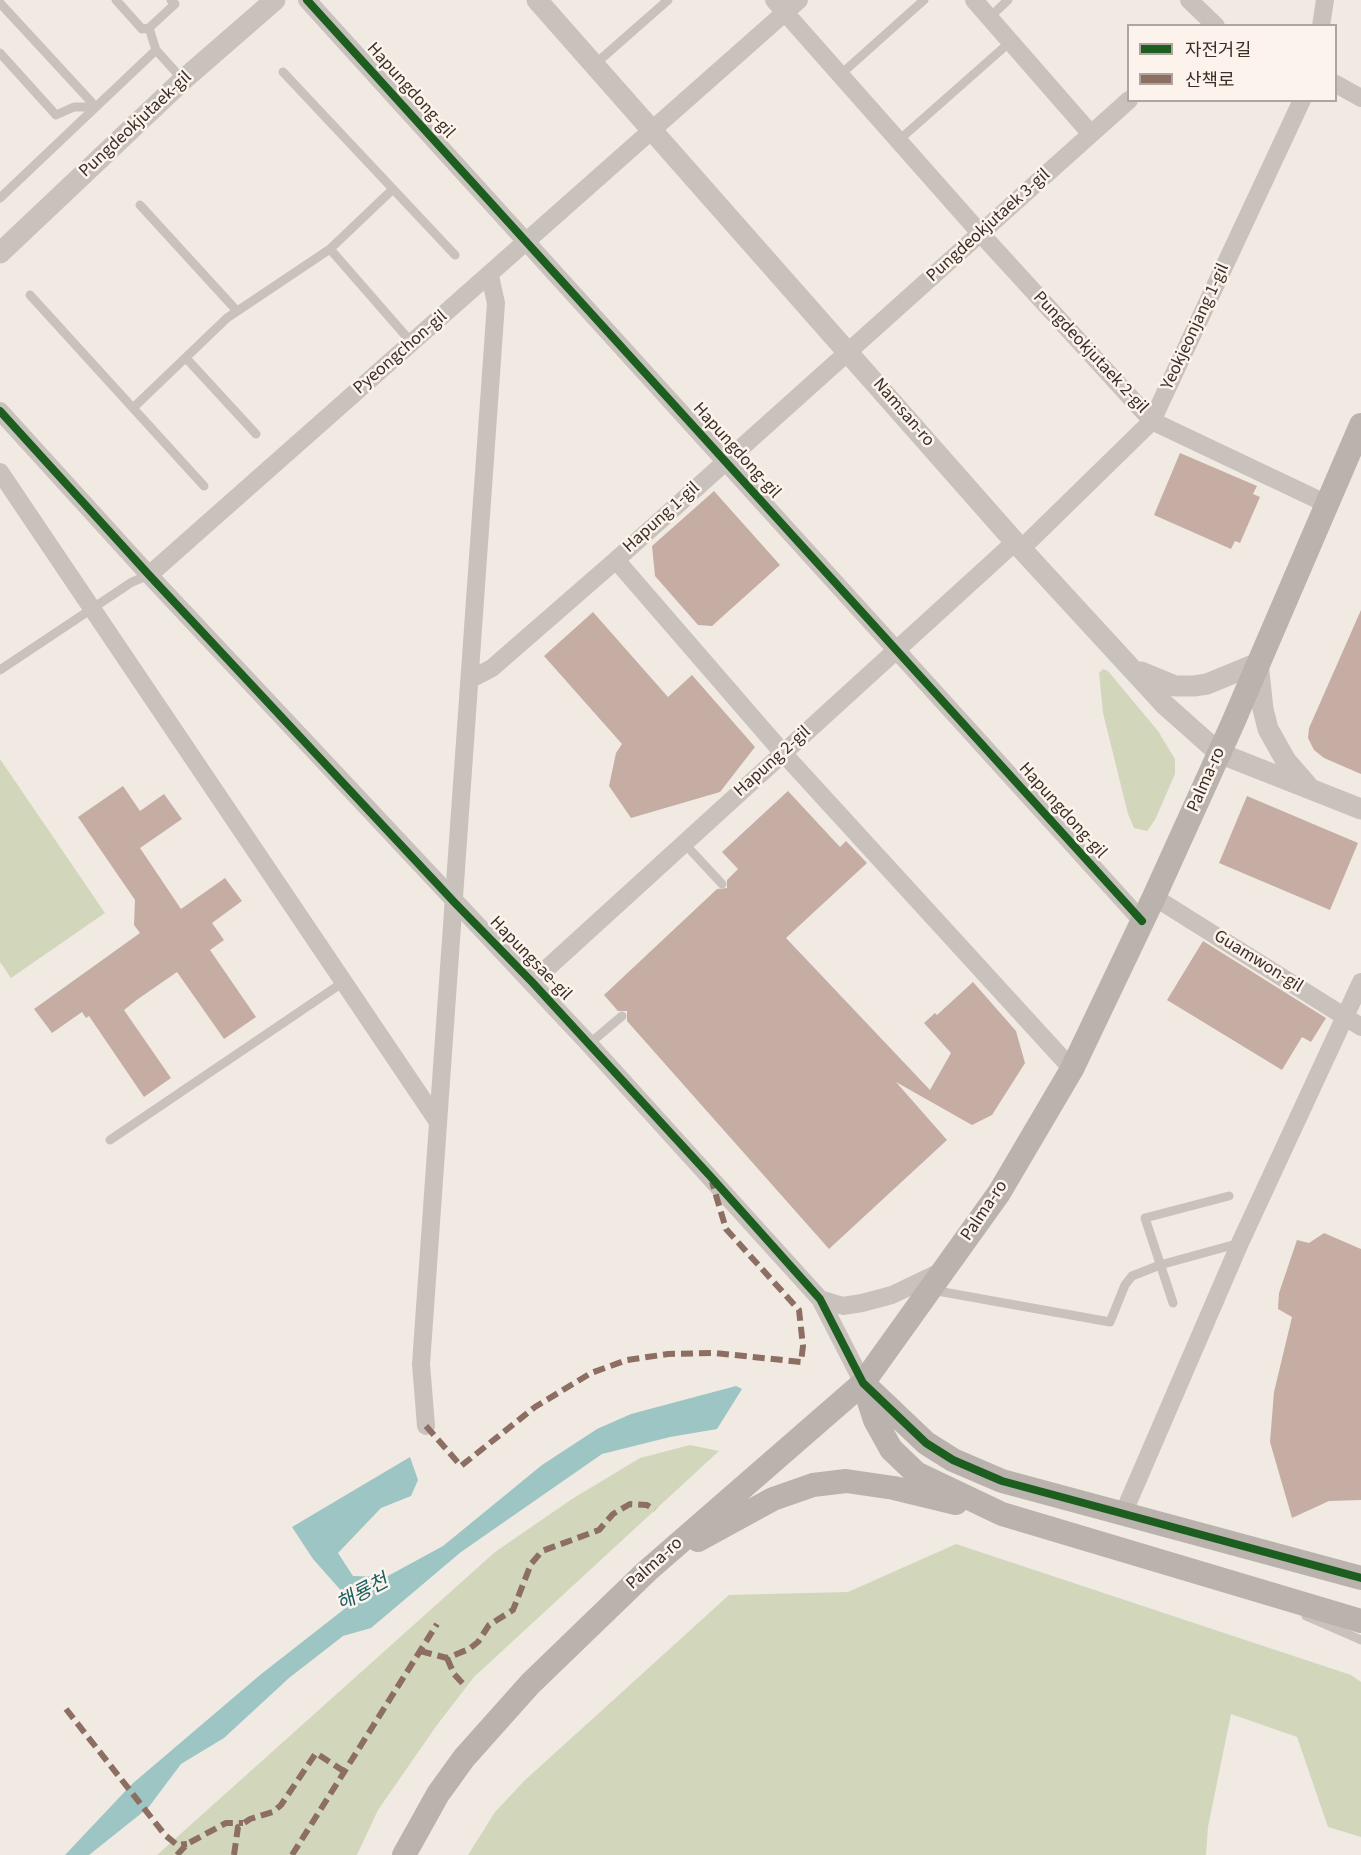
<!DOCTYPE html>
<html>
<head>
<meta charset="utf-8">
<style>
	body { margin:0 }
	#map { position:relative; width:1361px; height:1855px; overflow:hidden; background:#f0eae3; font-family:"Source Sans 3","Noto Sans KR",sans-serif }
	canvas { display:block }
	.legend { position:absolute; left:1127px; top:24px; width:210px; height:78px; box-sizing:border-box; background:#fcf4ec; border:2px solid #afa59e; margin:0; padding:8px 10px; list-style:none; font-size:18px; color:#3c2f29 }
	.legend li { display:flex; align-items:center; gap:12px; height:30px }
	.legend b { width:30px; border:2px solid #afa59e }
</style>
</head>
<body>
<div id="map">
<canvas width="1361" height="1855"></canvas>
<ul class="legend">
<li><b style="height:8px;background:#1b5e20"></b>자전거길</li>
<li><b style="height:8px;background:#8d6e63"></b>산책로</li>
</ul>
</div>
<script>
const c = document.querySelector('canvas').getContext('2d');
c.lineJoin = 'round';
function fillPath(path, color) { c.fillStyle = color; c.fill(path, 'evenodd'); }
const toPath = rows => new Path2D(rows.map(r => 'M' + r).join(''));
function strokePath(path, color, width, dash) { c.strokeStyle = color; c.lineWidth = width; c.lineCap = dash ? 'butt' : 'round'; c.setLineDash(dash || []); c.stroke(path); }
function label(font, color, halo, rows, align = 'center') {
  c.font = font + ' "Source Sans 3","Noto Sans KR",sans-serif'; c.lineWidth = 5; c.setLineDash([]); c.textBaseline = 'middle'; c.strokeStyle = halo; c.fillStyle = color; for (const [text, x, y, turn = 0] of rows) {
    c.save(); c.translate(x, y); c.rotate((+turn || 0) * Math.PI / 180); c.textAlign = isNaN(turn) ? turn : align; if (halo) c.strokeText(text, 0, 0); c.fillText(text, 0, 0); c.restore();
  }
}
const green = toPath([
	[1103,669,1108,671,1158,731,1175,759,1175,774,1155,820,1147,831,1134,828,1128,814,1103,713,1099,673],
	[0,759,105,913,11,978,0,962],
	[690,1445,719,1451,474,1677,437,1725,378,1810,357,1855,157,1855,495,1552,572,1499,640,1458],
	[956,1544,1351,1675,1361,1682,1361,1837,1328,1827,1297,1737,1231,1714,1208,1827,1206,1855,468,1855,495,1812,524,1781,729,1595,848,1592]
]);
const water = toPath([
	[736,1386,742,1389,717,1429,670,1437,602,1454,461,1552,371,1628,343,1636,289,1678,224,1738,181,1764,148,1808,89,1855,65,1855,132,1784,260,1675,352,1603,313,1559,292,1527,410,1457,418,1480,411,1496,381,1508,338,1553,353,1576,386,1577,443,1546,542,1465,597,1429,631,1414]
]);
const building = toPath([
	[1180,453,1257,486,1253,494,1260,497,1240,543,1235,541,1231,549,1154,515],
	[714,491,780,565,712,626,698,625,655,576,652,546],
	[1361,610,1361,774,1324,758,1314,750,1308,738,1309,728],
	[593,612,668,697,692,675,755,747,720,792,631,818,609,786,616,753,622,744,544,656],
	[123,786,140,811,164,794,182,819,140,848,181,909,225,878,242,901,212,923,224,940,210,950,256,1017,224,1039,177,972,138,999,124,1010,171,1078,144,1097,89,1016,86,1018,82,1012,52,1033,34,1009,140,933,134,925,135,900,78,817],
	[788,791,840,847,846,841,867,863,786,938,930,1090,951,1053,924,1023,935,1013,937,1015,973,982,1016,1031,1025,1063,992,1115,972,1125,896,1082,947,1140,829,1249,627,1021,627,1011,618,1011,604,995,717,889,727,888,727,880,738,869,722,852],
	[1247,796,1358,843,1330,910,1219,863],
	[1203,941,1326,1018,1311,1042,1302,1037,1282,1070,1167,1000],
	[1324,1233,1361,1249,1361,1500,1329,1501,1292,1518,1270,1442,1274,1392,1292,1317,1278,1309,1279,1293,1297,1240,1309,1243]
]);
const service = toPath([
	[116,0,142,29,149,28,175,4,171,0],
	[0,3,96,107],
	[989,18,1008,0],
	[149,28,156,50],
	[0,53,56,115,74,107,96,107],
	[594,65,668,0],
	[283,72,455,255],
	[840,75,924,0],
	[899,140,1010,42],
	[0,198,156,50,183,80],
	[140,205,237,311],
	[330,249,412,343],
	[30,295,204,486],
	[186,358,256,434],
	[133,408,227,318,330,249,393,189],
	[0,670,132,582,149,575],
	[684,843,722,884],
	[589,1044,622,1016],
	[110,1140,342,983],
	[932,1290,1110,1322,1125,1285,1132,1276,1160,1265,1240,1243],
	[1173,1303,1145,1218,1229,1196],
	[1306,1616,1361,1640]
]);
const minor = toPath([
	[307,0,1142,921],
	[774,0,981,234,1152,421,1327,504],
	[974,0,1091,134],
	[1189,0,1216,26],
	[1321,26,1325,0],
	[1336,84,1361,98],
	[0,411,149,575,589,1044,820,1299,863,1383],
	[0,472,438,1122],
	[1022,548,1152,421,1302,100],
	[616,560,783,753,1072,1069],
	[149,575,799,0],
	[471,679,492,668,616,560,1129,100],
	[1154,897,1361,1027],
	[532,982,1015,542],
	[820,1299,843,1306,862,1303,892,1295,944,1270],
	[426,1426,421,1364,496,303,490,276],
	[1123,1514,1240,1243,1361,982]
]);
const tertiary = toPath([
	[537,0,1015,542,1165,705,1219,753,1361,809],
	[0,253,183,80,275,0],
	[1141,672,1175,686,1194,686,1207,684,1258,663,1263,709,1268,729,1286,761,1307,785]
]);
const secondary = toPath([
	[863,1383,875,1420,891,1449,916,1473,1002,1514,1361,1621],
	[865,1385,926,1443,953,1460,1002,1481,1361,1578],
	[698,1540,773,1499,813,1485,846,1481,894,1488,956,1503],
	[404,1855,438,1794,464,1758,530,1684,647,1571,863,1383,999,1193,1072,1069,1154,897,1232,725,1361,425]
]);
const quiet = toPath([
	[426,1426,461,1466,535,1407,591,1373,627,1360,668,1354,715,1353,801,1362,803,1346,799,1310,726,1229,712,1182],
	[420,1651,447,1658,469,1649,478,1642,489,1625,513,1610,531,1564,542,1551,599,1530,613,1514,630,1504,647,1505,655,1510],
	[447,1658,454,1674,466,1687],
	[66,1709,165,1835,177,1845,187,1844],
	[177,1855,187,1844,226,1823,243,1823],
	[234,1855,238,1827,250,1819,273,1812,281,1805,316,1753,345,1772],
	[292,1855,437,1624]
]);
const cycleway = toPath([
	[307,0,1142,921],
	[0,411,149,575,455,903,532,982,711,1177,820,1299,863,1383,926,1443,953,1460,1002,1481,1361,1578]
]);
const streetNames = [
	["Hapungdong-gil",410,91,48],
	["Pungdeokjutaek-gil",136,125,-43],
	["Pungdeokjutaek 3-gil",989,226,-42],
	["Yeokjeonjang 1-gil",1196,327,-65],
	["Pyeongchon-gil",401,353,-41],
	["Pungdeokjutaek 2-gil",1090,353,47],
	["Namsan-ro",903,413,49],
	["Hapungdong-gil",736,451,48],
	["Hapung 1-gil",662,518,-42],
	["Hapung 2-gil",773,762,-42],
	["Palma-ro",1207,780,-66],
	["Hapungdong-gil",1062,811,48],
	["Hapungsae-gil",530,959,46],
	["Guamwon-gil",1258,962,32],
	["Palma-ro",985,1211,-56],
	["Palma-ro",655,1564,-42]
];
const waterNames = [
	["해룡천",363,1594,-28]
];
fillPath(green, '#d2d7bc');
fillPath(water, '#9dc5c4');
fillPath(building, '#c6ada3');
strokePath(service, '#c9c2bc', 9);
strokePath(minor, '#c9c2bc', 18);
strokePath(tertiary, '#c9c2bc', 21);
strokePath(secondary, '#bab2ac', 24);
strokePath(quiet, '#8d6e63', 6, [12, 6]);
strokePath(cycleway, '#1b5e20', 8);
label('18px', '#3c2f29', '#fcf4ec', streetNames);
label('italic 20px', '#195f63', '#fcf4ec', waterNames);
</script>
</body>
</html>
